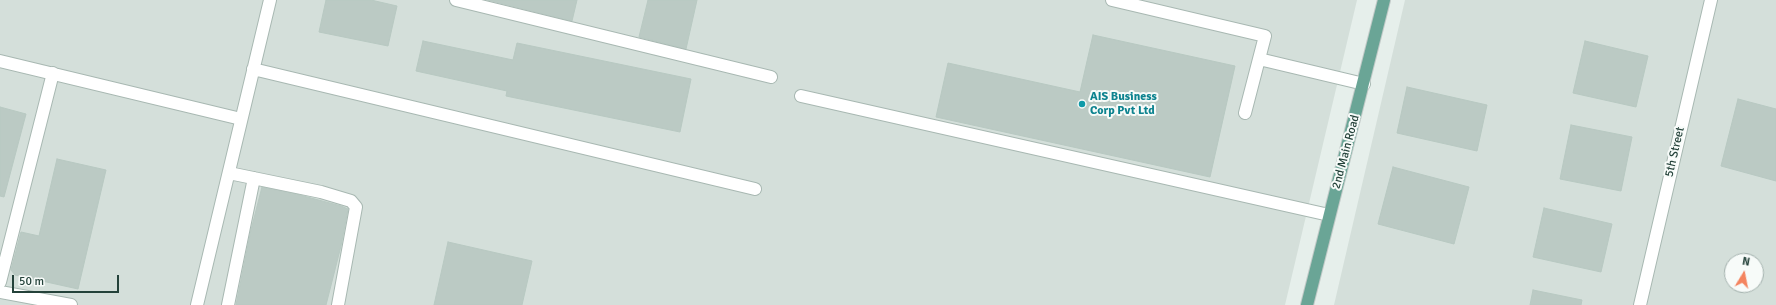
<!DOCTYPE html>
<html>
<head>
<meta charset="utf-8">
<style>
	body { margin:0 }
	#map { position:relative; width:1776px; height:305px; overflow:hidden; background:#e6efeb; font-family:Signika,sans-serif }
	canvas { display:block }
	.north { position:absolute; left:1724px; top:253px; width:40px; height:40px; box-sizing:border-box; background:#f7fbf9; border:1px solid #a3b1ad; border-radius:50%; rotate:10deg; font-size:11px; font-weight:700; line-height:16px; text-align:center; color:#24423a }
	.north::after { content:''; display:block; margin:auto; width:14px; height:18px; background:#f4845f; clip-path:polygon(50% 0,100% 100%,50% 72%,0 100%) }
	.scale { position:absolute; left:12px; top:275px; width:107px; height:18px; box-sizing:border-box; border:2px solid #24423a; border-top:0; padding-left:5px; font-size:12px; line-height:14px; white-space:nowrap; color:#24423a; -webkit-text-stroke:3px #f7fbf9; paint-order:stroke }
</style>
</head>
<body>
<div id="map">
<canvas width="1776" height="305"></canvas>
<div class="north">N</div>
<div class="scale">50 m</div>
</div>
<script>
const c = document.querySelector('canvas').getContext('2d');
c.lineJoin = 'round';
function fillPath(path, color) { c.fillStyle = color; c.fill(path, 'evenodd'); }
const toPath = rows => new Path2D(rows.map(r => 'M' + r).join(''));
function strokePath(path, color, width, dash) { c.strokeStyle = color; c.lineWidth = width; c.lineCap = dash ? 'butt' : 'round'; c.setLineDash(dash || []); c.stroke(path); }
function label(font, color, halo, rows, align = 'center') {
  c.font = font + ' Signika,sans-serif'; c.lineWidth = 4; c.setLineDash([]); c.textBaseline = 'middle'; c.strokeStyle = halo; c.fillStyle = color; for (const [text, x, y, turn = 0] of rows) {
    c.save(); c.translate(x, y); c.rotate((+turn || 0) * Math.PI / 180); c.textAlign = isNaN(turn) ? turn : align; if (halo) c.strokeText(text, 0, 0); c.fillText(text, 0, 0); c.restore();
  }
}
const built = toPath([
	[0,0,1357,0,1285,305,0,305],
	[1405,0,1776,0,1776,305,1334,305],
	[1732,261,1756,261,1756,285,1732,285]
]);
const building = toPath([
	[326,0,371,0,397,6,388,46,319,32,326,0],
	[488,0,577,0,572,21,488,0],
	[648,0,697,0,686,49,639,37,648,0],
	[1093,35,1235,66,1210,177,936,117,948,63,1080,92,1093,35],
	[423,41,513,60,517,43,691,79,680,132,506,96,507,91,416,71,423,41],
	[1585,41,1648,56,1636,107,1573,93,1585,41],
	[1407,87,1487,105,1477,151,1397,133,1407,87],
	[1738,99,1776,109,1776,181,1721,166,1738,99],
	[0,107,26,114,4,197,0,196,0,107],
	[1571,125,1632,137,1621,191,1560,179,1571,125],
	[57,159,106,170,78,289,15,275,11,270,21,232,39,236,57,159],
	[1393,167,1469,187,1454,244,1378,224,1393,167],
	[262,187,296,194,341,206,348,209,341,246,326,305,236,305,251,230,262,187],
	[1544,208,1612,224,1601,272,1533,257,1544,208],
	[448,242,532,261,522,305,434,305,448,242],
	[1533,290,1582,300,1581,305,1530,305,1533,290]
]);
const minor = toPath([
	[456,0,771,77],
	[1112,0,1265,36,1259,59,1364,84],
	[0,61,241,119],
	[253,69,755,189],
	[801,96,1329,215],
	[1245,113,1259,59],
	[229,173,321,192,351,201,356,207,338,305],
	[0,282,53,73],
	[0,292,71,305],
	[197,305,270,0],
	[228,305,254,178],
	[1640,305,1711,0]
]);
const major = toPath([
	[1307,305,1384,0]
]);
const markers = [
	[1082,104,4,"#0f9aa8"]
];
const cultureNames = [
	["AIS Business",1090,97],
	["Corp Pvt Ltd",1090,111]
];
const streetNames = [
	["2nd Main Road",1346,152,-75],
	["5th Street",1675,152,-77]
];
fillPath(built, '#d4dfda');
fillPath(building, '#bbcac4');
strokePath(building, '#b8c9c2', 1);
strokePath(minor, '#a8b8b2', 14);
strokePath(major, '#c2cac8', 14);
strokePath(minor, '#fff', 12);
strokePath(major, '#6aa596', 12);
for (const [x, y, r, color] of markers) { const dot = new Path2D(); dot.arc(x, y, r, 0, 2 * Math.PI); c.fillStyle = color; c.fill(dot); strokePath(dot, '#f7fbf9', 1.5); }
label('bold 12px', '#0d838f', '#f7fbf9', cultureNames, 'left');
label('12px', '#24423a', '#f7fbf9', streetNames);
</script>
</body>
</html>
